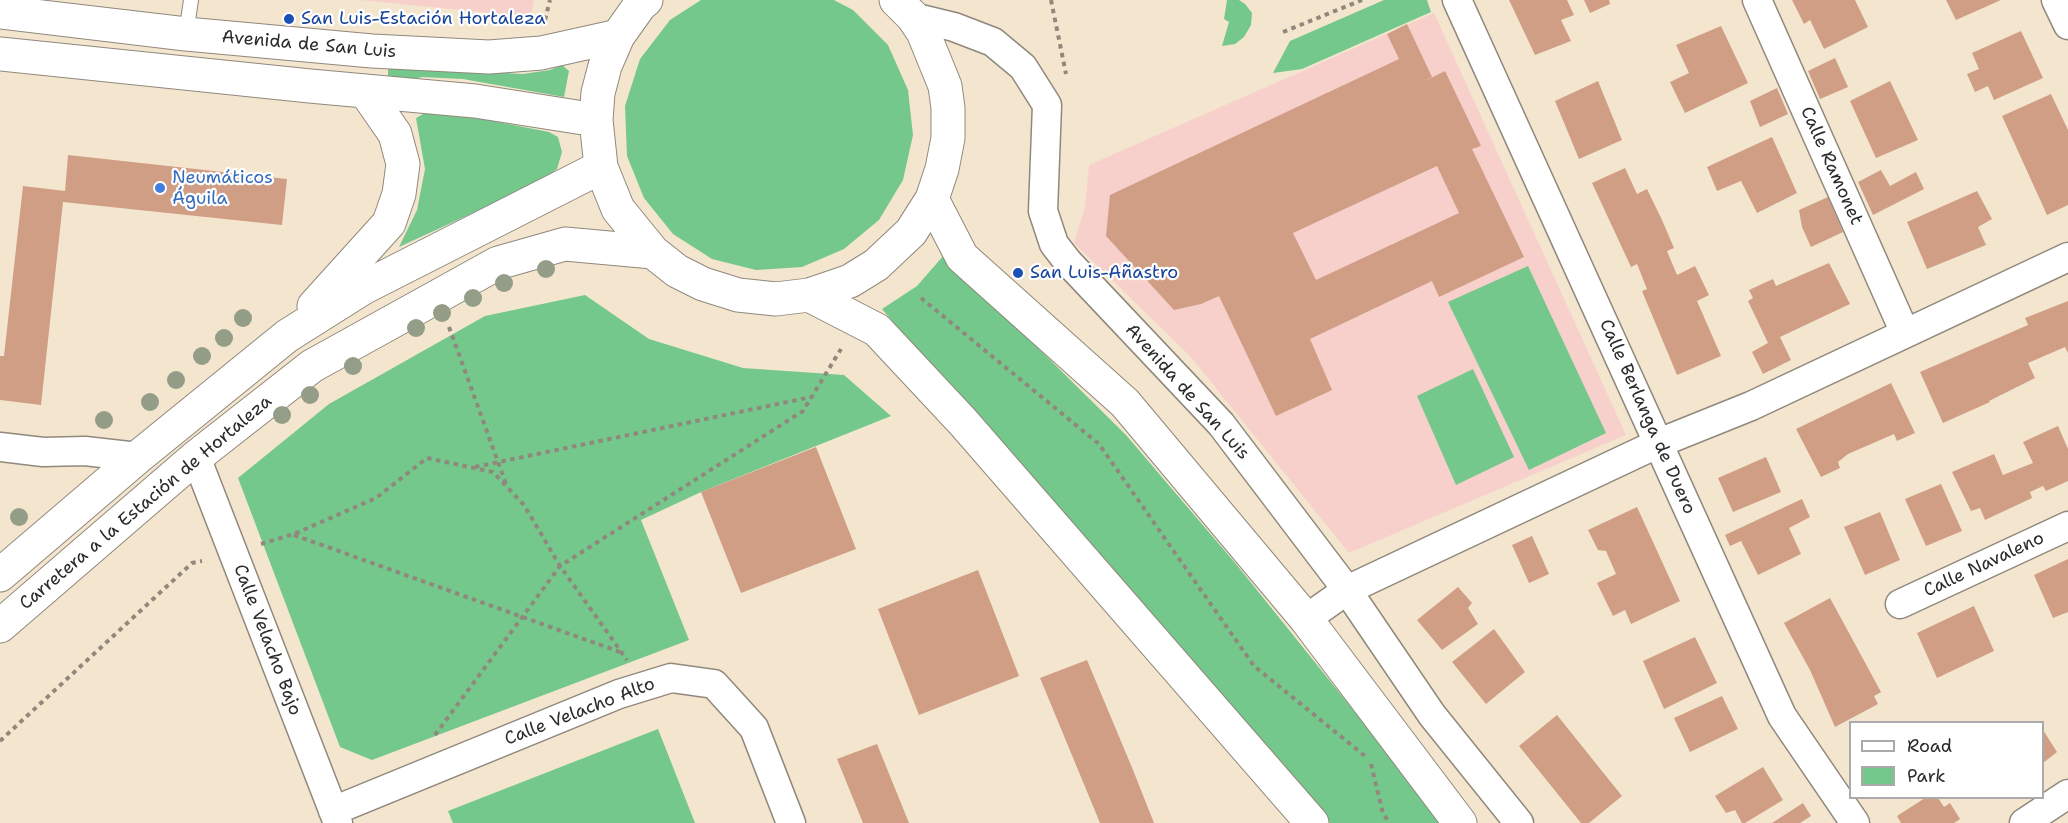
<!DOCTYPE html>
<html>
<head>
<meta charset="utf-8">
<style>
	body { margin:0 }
	#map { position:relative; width:2068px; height:823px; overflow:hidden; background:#f4e6ce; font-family:"Shantell Sans",sans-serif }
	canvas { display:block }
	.legend { position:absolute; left:1849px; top:721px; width:195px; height:78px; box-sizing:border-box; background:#fff; border:2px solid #aaa; margin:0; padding:8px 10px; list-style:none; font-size:18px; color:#2b2b2b }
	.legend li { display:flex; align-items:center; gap:12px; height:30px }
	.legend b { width:30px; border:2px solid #aaa }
</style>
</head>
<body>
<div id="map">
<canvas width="2068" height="823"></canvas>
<ul class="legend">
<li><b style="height:8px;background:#fff"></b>Road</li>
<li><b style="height:16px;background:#74c88b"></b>Park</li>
</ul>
</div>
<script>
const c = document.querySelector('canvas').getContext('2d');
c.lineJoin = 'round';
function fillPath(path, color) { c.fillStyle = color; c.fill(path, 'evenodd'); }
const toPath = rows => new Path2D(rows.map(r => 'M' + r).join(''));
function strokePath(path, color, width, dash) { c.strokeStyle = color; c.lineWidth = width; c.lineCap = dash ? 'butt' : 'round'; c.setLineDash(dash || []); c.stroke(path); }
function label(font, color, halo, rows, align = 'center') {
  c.font = font + ' "Shantell Sans",sans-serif'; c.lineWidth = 4.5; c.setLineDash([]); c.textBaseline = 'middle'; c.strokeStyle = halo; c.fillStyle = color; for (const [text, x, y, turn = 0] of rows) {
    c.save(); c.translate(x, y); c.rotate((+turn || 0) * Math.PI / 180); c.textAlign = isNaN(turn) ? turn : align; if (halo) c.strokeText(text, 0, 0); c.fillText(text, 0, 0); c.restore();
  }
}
const built = toPath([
	[360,0,534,0,531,17],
	[1434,13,1626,435,1349,553,1190,356,1074,243,1085,207,1089,165]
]);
const green = toPath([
	[701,0,834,0,853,10,888,45,908,90,913,135,903,180,879,220,844,249,802,267,756,270,712,259,673,234,644,198,627,156,625,106,640,59,670,20],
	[1227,0,1239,0,1245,4,1252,13,1251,25,1244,37,1235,44,1222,46,1229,22,1224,19],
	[1384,0,1427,0,1431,12,1302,69,1273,73,1290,41],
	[562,65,569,71,564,97,463,79,422,77,398,82,388,82,388,67,523,74,550,70],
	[425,113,472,117,549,132,558,137,562,152,557,169,540,182,399,247,417,210,425,169,416,118],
	[944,255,1126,435,1236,564,1444,823,1327,823,882,309,917,286],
	[1528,266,1606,433,1529,470,1448,302],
	[585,295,649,339,743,368,844,375,891,416,701,492,641,520,689,640,372,760,340,747,238,478,329,404,485,316],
	[1473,369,1514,457,1456,485,1417,396],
	[658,729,695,823,453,823,448,811]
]);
const building = toPath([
	[1509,0,1567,0,1574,15,1561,20,1571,41,1535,55],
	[1584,0,1609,0,1610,4,1590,13],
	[1792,0,1855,0,1868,27,1824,49,1810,20,1804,24],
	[1946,0,2001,0,1956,20],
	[1407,24,1432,77,1423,82,1445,71,1481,146,1472,149,1524,257,1439,297,1432,281,1310,339,1332,390,1276,416,1219,296,1201,304,1174,310,1106,236,1110,195,1399,59,1387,34],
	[1437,166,1459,213,1316,280,1293,233],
	[1721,26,1748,83,1685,113,1670,82,1689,73,1676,45],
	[2021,31,2043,78,1994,100,1988,86,1975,92,1967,74,1979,69,1972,53],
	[1835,58,1848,87,1820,99,1808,71],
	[1598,81,1622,140,1579,159,1555,101],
	[1890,81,1918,140,1876,158,1850,101],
	[1777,88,1788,114,1760,127,1750,101],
	[2051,94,2068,130,2068,205,2047,215,2002,116],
	[1772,137,1797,193,1757,213,1741,181,1717,191,1707,167],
	[68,155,287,179,282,225,63,202,41,405,0,400,0,356,4,356,23,186,65,191],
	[1625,168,1637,194,1647,189,1662,220,1674,248,1667,251,1677,275,1695,266,1709,295,1697,301,1721,356,1677,375,1642,291,1647,289,1637,264,1631,267,1592,183],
	[1881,170,1890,186,1916,172,1924,189,1873,215,1858,182],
	[1977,191,1992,219,1978,227,1986,245,1927,269,1907,222],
	[1828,197,1843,232,1811,247,1802,227,1799,210],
	[1829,263,1850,304,1780,337,1791,360,1763,374,1752,352,1768,343,1748,301,1753,298,1749,290,1773,279,1776,286],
	[2068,301,2068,353,2065,347,2028,363,2035,378,1989,401,1990,402,1943,423,1920,372,2028,325,2025,318],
	[1891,383,1915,433,1897,441,1894,434,1848,454,1838,462,1840,468,1821,477,1796,429],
	[2058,426,2068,449,2068,481,2046,491,2043,486,2030,492,2032,498,1985,520,1980,508,1971,511,1952,472,1994,454,2003,475,2033,463,2023,442],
	[816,447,856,549,741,593,701,492],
	[1766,457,1781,492,1733,512,1718,478],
	[1941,484,1962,531,1926,546,1905,499],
	[1802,499,1810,517,1789,528,1801,554,1758,575,1741,541,1730,546,1725,535],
	[1637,507,1680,601,1631,624,1625,610,1613,616,1597,583,1616,574,1606,551,1598,550,1588,530],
	[1880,512,1900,560,1865,575,1844,527],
	[1532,536,1549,574,1529,583,1512,545],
	[2068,559,2068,612,2053,618,2034,575],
	[978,570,1019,676,919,715,878,609],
	[1458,587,1472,603,1468,608,1478,624,1442,650,1417,620],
	[1830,598,1881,692,1874,696,1878,704,1835,727,1810,670,1784,623],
	[1974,606,1994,651,1937,678,1917,633],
	[1494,629,1525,672,1486,704,1452,662],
	[1695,637,1717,683,1664,709,1643,661],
	[1087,660,1133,770,1154,823,1100,823,1040,678],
	[1722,696,1738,729,1690,752,1674,718],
	[1557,715,1622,796,1589,823,1581,823,1519,746],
	[2043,730,2057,752,2043,763],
	[877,744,909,823,863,823,837,759],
	[1763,767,1783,800,1745,823,1742,823,1735,810,1726,813,1715,796],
	[1925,798,1938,798,1944,807,1950,803,1960,819,1954,823,1901,823,1897,816],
	[1803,803,1811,816,1800,823,1772,823]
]);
const path = toPath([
	[1051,0,1066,74],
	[545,20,550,0],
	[1283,32,1362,0],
	[921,298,1099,444,1254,666,1365,756],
	[449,327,506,484],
	[475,467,811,397],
	[294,535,620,652],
	[261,544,294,534,376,498,427,458,493,472,524,505,560,566,627,660],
	[435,735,560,566,803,411,841,349],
	[0,741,192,563,202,561],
	[1371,764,1383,814,1390,823]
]);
const service = toPath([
	[186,34,191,0]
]);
const minor = toPath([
	[1457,0,1782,716,1855,823],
	[1757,0,1905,333],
	[2056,0,2068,25],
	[913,17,954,27,993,42,1023,67,1047,105,1043,211,1054,244,1068,262,1221,424,1347,590,1432,715,1519,823],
	[0,447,43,452,85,451,138,457],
	[196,457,338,823],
	[1900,604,2068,526],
	[1306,619,1347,590,1659,443,1751,406,2068,257],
	[333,811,619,694,671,678,714,684,754,728,791,823],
	[2024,823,2068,794]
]);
const tertiary = toPath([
	[646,0,640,5,618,36,605,66,598,93,596,120,601,167,618,209,653,252,677,271,703,284,738,295,776,299,809,295,850,281,876,265,911,232,932,199,942,169,948,138,948,108,945,86,923,32,913,17,896,0],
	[0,12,186,34,372,51,489,57,541,53,618,36],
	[0,54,310,86,475,101,596,120],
	[932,199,962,257,1125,403,1306,619,1460,823],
	[809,295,877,330,963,422,1312,823],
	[314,306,389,223,399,194,403,164,395,134,366,92],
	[0,575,138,457,287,336,363,288,601,167],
	[0,626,196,457,312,366,498,263,565,244,653,252]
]);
const trees = [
	[546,269],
	[504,283],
	[473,298],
	[442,313],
	[243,318],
	[416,328],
	[224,338],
	[202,356],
	[353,366],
	[176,380],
	[310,395],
	[150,402],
	[282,415],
	[104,420],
	[19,517]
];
const markers = [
	[289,19,6,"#1a4fb4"],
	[160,188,6,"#3f7fe0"],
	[1018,273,6,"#1a4fb4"]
];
const transitNames = [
	["San Luis-Estación Hortaleza",301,19],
	["San Luis-Añastro",1030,273]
];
const streetNames = [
	["Avenida de San Luis",309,45,5],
	["Calle Ramonet",1831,166,66],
	["Avenida de San Luis",1187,392,48],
	["Calle Berlanga de Duero",1647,417,66],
	["Carretera a la Estación de Hortaleza",146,503,-40],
	["Calle Navaleno",1984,565,-25],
	["Calle Velacho Bajo",267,640,69],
	["Calle Velacho Alto",580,712,-21]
];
const shopNames = [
	["Neumáticos",172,178],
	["Águila",172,199]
];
fillPath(built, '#f7d0cb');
fillPath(green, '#74c88b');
fillPath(building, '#cf9e85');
strokePath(service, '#90887c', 16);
strokePath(minor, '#90887c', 31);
strokePath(tertiary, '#90887c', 35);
strokePath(path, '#90887c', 4, [4.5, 4.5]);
strokePath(service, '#fff', 14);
strokePath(minor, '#fff', 28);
strokePath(tertiary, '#fff', 33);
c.fillStyle = '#949d87';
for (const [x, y] of trees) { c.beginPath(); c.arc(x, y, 9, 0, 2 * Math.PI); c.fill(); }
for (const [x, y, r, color] of markers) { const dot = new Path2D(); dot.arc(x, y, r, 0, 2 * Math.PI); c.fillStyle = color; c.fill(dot); strokePath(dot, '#fff', 2); }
label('18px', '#164399', '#fff', transitNames, 'left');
label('18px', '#2b2b2b', '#fff', streetNames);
label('18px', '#366cbe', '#fff', shopNames, 'left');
</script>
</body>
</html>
